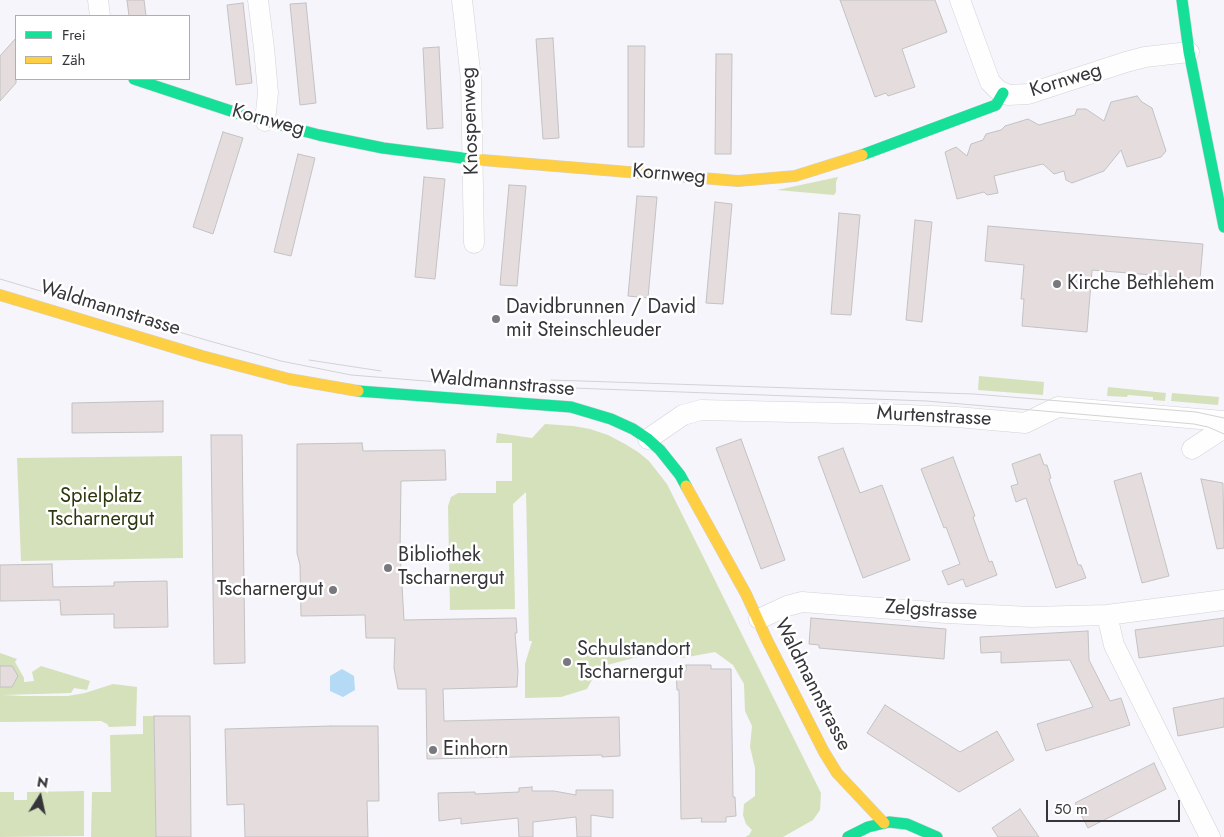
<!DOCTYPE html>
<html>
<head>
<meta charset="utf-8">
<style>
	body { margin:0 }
	#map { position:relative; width:1224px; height:837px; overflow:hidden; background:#f5f5fb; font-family:Jost,sans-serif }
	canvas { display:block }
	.legend { position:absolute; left:15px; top:15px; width:175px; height:65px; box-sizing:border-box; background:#fff; border:1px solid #aeaeb0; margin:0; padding:6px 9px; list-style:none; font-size:15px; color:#35353a }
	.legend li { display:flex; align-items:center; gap:10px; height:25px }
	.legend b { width:25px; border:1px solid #aeaeb0 }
	.north { position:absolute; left:15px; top:772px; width:50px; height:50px; -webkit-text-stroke:4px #fff; paint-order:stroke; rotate:10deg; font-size:14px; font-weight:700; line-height:20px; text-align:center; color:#35353a }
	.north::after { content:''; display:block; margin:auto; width:18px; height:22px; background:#35353a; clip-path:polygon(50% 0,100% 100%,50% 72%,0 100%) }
	.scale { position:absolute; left:1046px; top:800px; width:134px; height:22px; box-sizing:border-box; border:2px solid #35353a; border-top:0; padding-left:6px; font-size:15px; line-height:18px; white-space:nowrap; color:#35353a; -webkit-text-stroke:4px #fff; paint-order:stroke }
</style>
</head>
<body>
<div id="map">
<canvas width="1224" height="837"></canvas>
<ul class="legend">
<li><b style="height:6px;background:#16e098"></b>Frei</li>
<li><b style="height:6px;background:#ffcf43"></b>Zäh</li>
</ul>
<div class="north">N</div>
<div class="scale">50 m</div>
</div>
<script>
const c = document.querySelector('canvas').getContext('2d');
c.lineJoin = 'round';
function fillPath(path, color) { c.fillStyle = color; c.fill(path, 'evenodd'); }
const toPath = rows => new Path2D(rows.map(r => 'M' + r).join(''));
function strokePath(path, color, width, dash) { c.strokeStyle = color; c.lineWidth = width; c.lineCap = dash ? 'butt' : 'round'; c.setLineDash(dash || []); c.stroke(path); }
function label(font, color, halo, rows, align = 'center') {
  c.font = font + ' Jost,sans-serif'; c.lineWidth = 5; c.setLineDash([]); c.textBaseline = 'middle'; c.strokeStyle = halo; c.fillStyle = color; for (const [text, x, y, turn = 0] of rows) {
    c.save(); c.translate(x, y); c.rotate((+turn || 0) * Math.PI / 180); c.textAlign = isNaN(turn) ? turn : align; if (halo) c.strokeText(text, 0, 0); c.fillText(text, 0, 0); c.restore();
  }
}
const green = toPath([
	[838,177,836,182,836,192,834,195,777,190],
	[979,376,1044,382,1043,395,978,390],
	[1108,387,1166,393,1165,401,1153,400,1153,397,1128,395,1127,397,1107,396],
	[1172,393,1219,397,1218,405,1171,401],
	[545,424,573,426,590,429,608,435,625,444,638,452,649,461,667,484,821,793,820,810,813,820,783,837,745,837,749,835,752,830,746,824,743,815,744,804,755,796,755,768,750,747,752,726,745,711,744,684,733,665,715,652,682,658,663,653,634,658,599,667,587,689,561,697,525,698,525,664,532,641,529,641,526,492,513,504,515,609,450,610,448,506,451,497,458,493,496,493,496,481,512,481,512,443,496,443,497,433,532,438],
	[182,456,183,558,21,561,17,458],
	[0,653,17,659,15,662,24,678,24,682,34,681,32,672,41,666,90,681,87,690,74,688,71,693,3,695,23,696,68,696,85,693,113,684,137,687,136,726,109,727,107,724,101,721,0,722],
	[143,716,154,716,156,837,91,837,92,792,111,792,110,735,143,734],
	[84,791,84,836,0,837,0,792,14,792,14,800,27,800,27,792]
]);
const water = toPath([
	[342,669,354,676,355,690,343,697,330,691,330,676]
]);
const building = toPath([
	[127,0,144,0,146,16,129,16,127,0],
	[840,0,935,0,947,32,902,49,915,87,888,96,886,93,875,97,840,0],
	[243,3,252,83,236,85,227,5,243,3],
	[306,3,316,103,300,105,290,4,306,3],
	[16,38,16,83,0,101,0,56,16,38],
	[553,38,559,138,543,139,536,39,553,38],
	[628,46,645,46,644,147,628,147,628,46],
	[439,47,443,128,427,129,423,48,439,47],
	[716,54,732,54,731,154,715,154,716,54],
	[1137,96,1142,102,1152,108,1166,151,1161,157,1127,167,1121,150,1104,171,1072,183,1066,180,1064,171,1054,174,1043,164,994,176,998,193,987,195,984,192,957,199,945,152,956,147,967,156,971,144,983,140,986,134,1001,130,1005,126,1028,119,1039,125,1075,115,1077,109,1086,109,1104,121,1111,102,1137,96],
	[223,132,243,138,213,234,193,227,223,132],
	[298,154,315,158,291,256,274,252,298,154],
	[424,177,445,179,435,279,415,277,424,177],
	[509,185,526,186,517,286,500,285,509,185],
	[637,196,657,197,648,298,628,296,637,196],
	[715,202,732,204,723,304,706,303,715,202],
	[839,213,860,215,851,315,831,314,839,213],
	[915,220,932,222,922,322,906,320,915,220],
	[988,226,1203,244,1200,279,1092,270,1087,332,1022,326,1024,299,1021,299,1024,265,985,261,988,226],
	[163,401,163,432,72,433,72,403,163,401],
	[211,435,242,435,245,663,214,664,211,435],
	[741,439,785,560,761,569,716,448,741,439],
	[362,443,363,451,445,450,446,480,401,481,400,551,404,620,516,618,517,633,515,633,518,671,517,687,443,689,444,721,619,717,620,756,602,757,602,755,427,759,426,689,398,689,394,668,395,638,366,638,365,615,301,616,300,565,297,553,297,444,362,443],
	[843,448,860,493,882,485,910,560,863,578,818,457,843,448],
	[1040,454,1044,465,1047,465,1051,478,1049,479,1078,565,1081,565,1086,578,1056,588,1026,498,1016,502,1011,486,1018,484,1012,464,1040,454],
	[953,457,975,516,973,517,989,562,992,561,997,575,966,587,963,579,948,585,942,571,960,564,946,527,944,528,921,469,953,457],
	[1141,473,1169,576,1142,583,1114,481,1141,473],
	[1201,479,1223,483,1224,548,1217,549,1201,479],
	[52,564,53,587,114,586,114,582,167,581,168,627,114,628,114,614,61,615,60,600,0,601,0,565,52,564],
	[811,618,946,629,944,659,819,648,819,645,809,644,811,618],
	[1224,618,1224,646,1139,658,1135,630,1224,618],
	[1088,631,1089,660,1110,701,1121,698,1130,725,1046,751,1037,724,1093,707,1070,660,1001,663,1001,652,981,653,980,637,1088,631],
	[686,665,711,665,711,669,731,669,733,797,735,797,736,816,726,817,726,822,701,822,702,818,681,819,679,690,677,690,676,671,686,671,686,665],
	[0,666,12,666,18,676,12,687,0,687,0,666],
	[1224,698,1224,727,1178,736,1173,708,1224,698],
	[885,705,960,752,997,731,1014,760,959,792,867,733,885,705],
	[154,716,190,716,191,837,156,837,154,716],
	[331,726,378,726,379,801,367,801,368,837,245,837,244,804,227,805,225,729,331,726],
	[1154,763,1166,789,1088,828,1075,803,1154,763],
	[532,787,532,791,554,791,576,795,576,790,613,790,613,818,591,815,591,837,577,837,576,817,533,822,533,837,519,837,518,818,461,824,461,818,439,821,438,793,475,792,475,794,519,792,519,788,532,787],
	[1020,809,1039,837,998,837,992,828,1020,809]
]);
const street = toPath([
	[98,0,100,16],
	[258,0,264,48,268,93,265,121],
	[462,0,471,79,474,243],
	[960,0,990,82,998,90,1008,95,1028,94,1126,62,1145,57,1189,52],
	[648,439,683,415,701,410,882,414,957,417,1025,423,1058,407,1224,421],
	[1192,449,1224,428],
	[1107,615,1114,645,1210,837],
	[759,619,787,606,802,602,946,613,1031,617,1107,615,1224,600]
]);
const fast = toPath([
	[1182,0,1189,52,1224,227],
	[134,79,243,115,319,135,383,148,470,159],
	[862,155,996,105,1003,93],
	[358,391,571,407,611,419,633,429,648,439,660,450,680,475,686,486],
	[848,837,868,827,889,822,907,824,937,837]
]);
const slow = toPath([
	[470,159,738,181,795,176,862,155],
	[0,295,202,356,289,379,358,391],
	[686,486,746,594,767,640,824,752,837,773,884,823]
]);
const tram = toPath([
	[0,279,206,340,281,361,351,375,463,384,927,401,1194,424,1208,427,1224,434],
	[309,360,381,371],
	[551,380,974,394,1196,412,1224,418]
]);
const markers = [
	[1057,284,5,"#78787e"],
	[496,319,5,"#78787e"],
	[388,568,5,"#78787e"],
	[333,590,5,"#78787e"],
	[567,662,5,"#78787e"],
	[433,750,5,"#78787e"]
];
const streetNames = [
	["Kornweg",1066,81,-17],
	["Kornweg",268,121,15],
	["Knospenweg",471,121,-92],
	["Kornweg",669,175,5],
	["Waldmannstrasse",110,309,17],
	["Waldmannstrasse",502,384,5],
	["Murtenstrasse",934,417,3],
	["Zelgstrasse",931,611,4],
	["Waldmannstrasse",812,685,63]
];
const poiNames = [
	["Kirche Bethlehem",1067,284],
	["Davidbrunnen / David",506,308],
	["mit Steinschleuder",506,331],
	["Bibliothek",398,556],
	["Tscharnergut",398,579],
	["Tscharnergut",323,590,"right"],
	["Schulstandort",577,650],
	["Tscharnergut",577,673],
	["Einhorn",443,750]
];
const parkNames = [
	["Spielplatz",101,497],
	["Tscharnergut",101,520]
];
fillPath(green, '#d5e1bb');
fillPath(water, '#b5daf5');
fillPath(building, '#e5dddd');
strokePath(building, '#c3c1c2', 1);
strokePath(street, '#d2d2d7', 21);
strokePath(fast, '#d2d2d7', 12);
strokePath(slow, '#d2d2d7', 12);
strokePath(street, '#fefefe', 20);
strokePath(fast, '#16e098', 11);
strokePath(slow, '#ffcf43', 11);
strokePath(tram, '#d3d3d5', 1);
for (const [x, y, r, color] of markers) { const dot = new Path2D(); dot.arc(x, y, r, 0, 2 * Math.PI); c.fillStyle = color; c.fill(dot); strokePath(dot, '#fff', 2); }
label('20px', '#35353a', '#fff', streetNames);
label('20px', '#35353a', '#fff', poiNames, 'left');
label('20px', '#2d370f', '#fff', parkNames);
</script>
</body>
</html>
